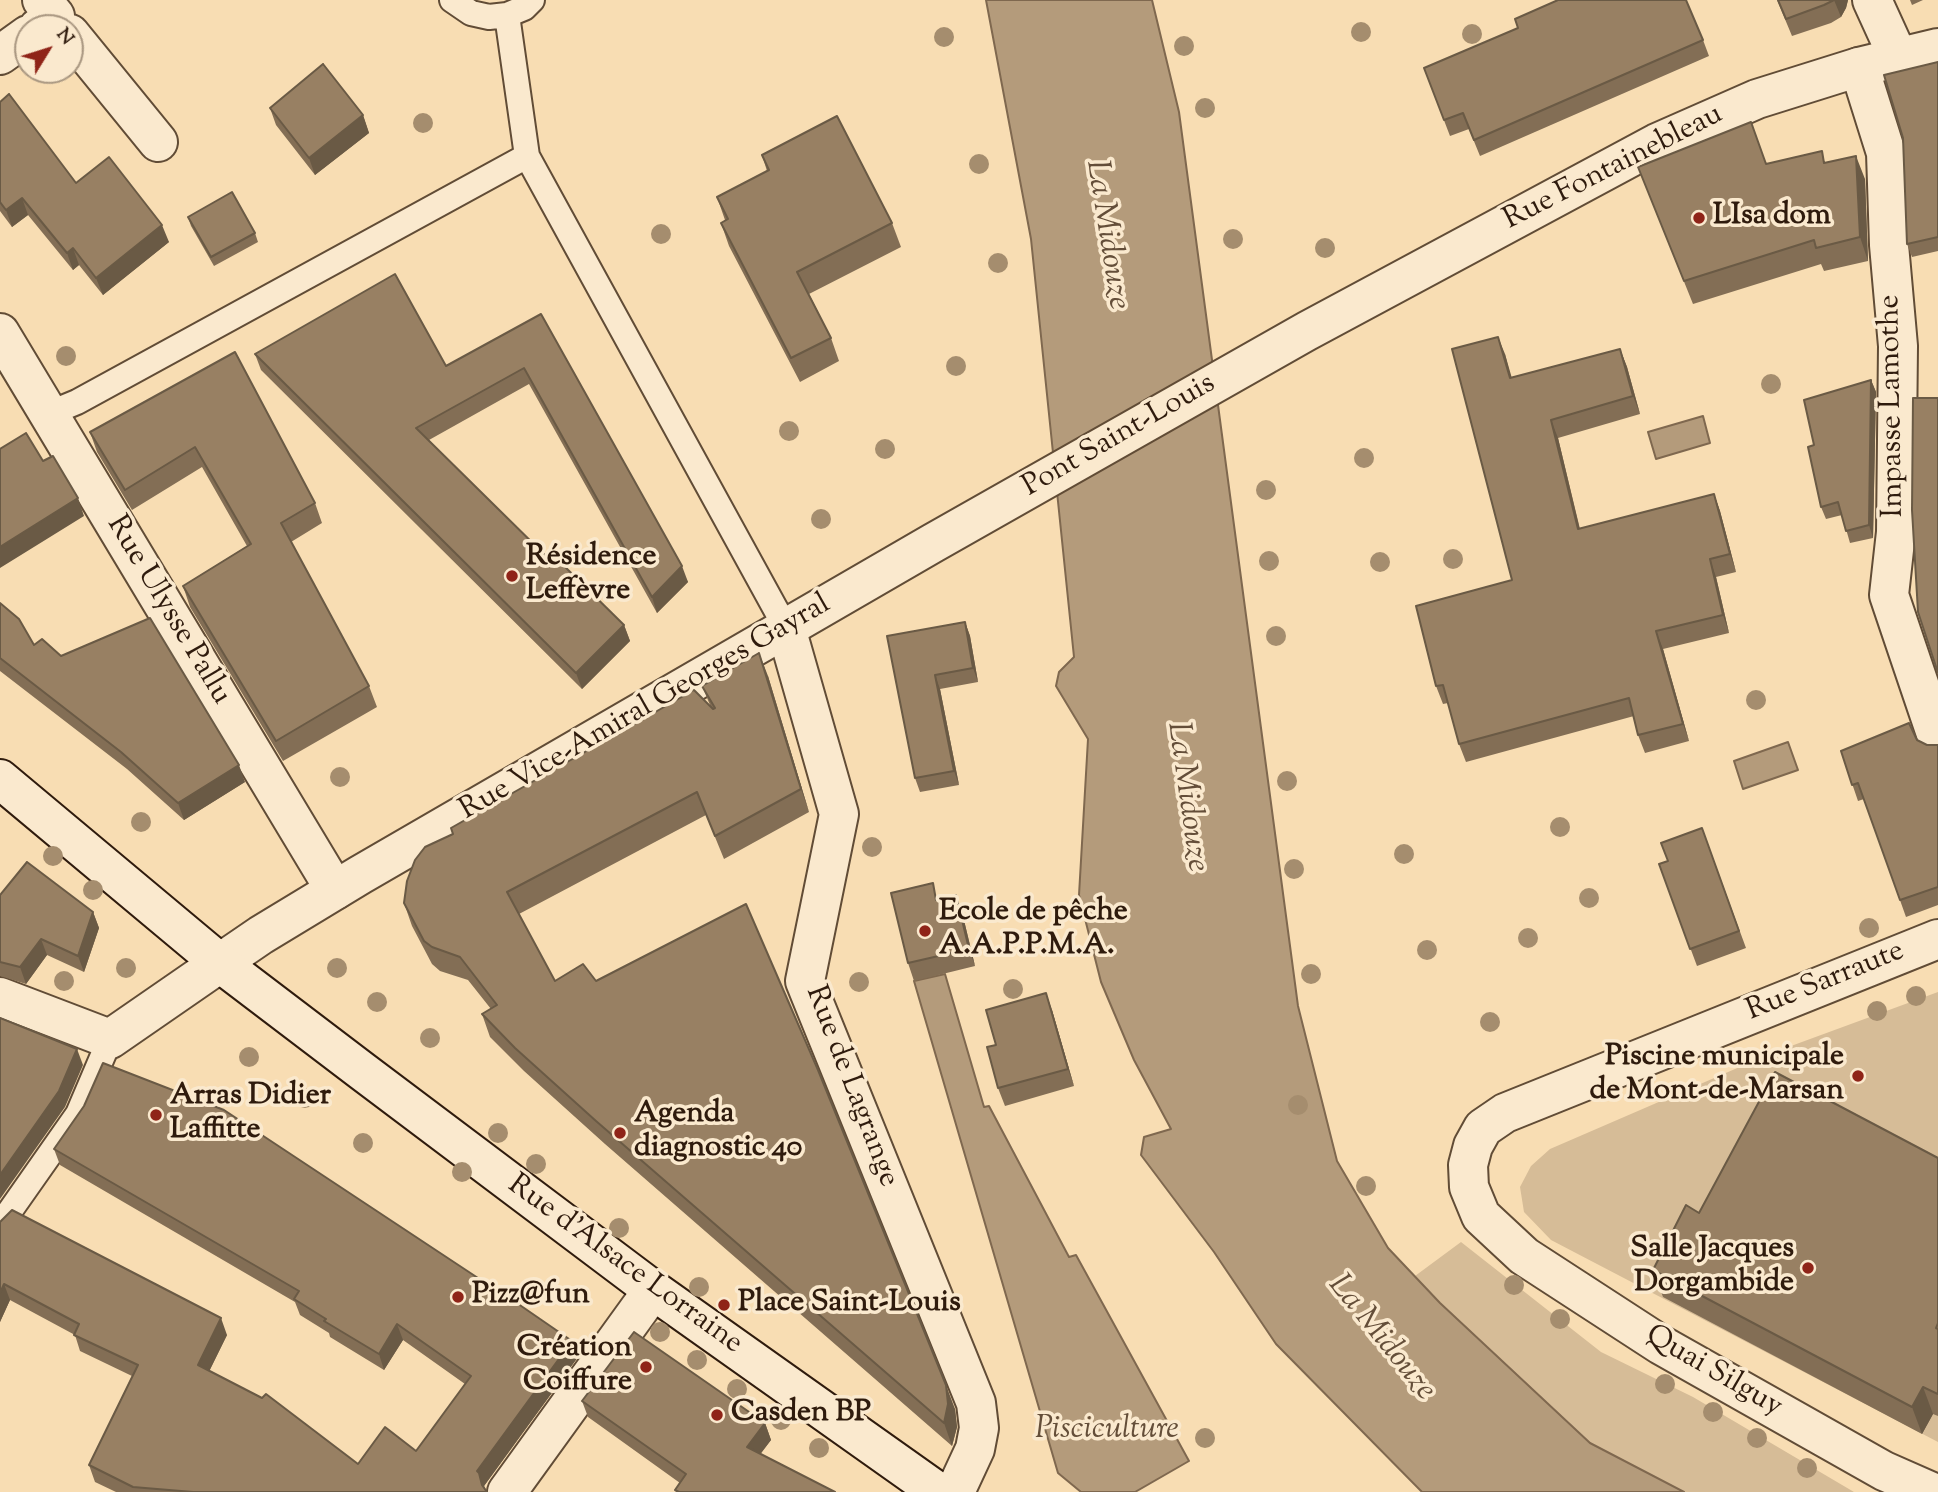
<!DOCTYPE html>
<html>
<head>
<meta charset="utf-8">
<style>
	body { margin:0 }
	#map { position:relative; width:1938px; height:1492px; overflow:hidden; background:#f8ddb3; font-family:"Sorts Mill Goudy",serif }
	canvas { display:block }
	.north { position:absolute; left:14px; top:14px; width:70px; height:70px; box-sizing:border-box; background:#fae9ce; border:2px solid #a99781; border-radius:50%; rotate:52deg; font-size:19px; font-weight:700; line-height:28px; text-align:center; color:#2f1b0d }
	.north::after { content:''; display:block; margin:auto; width:24px; height:32px; background:#8f2418; clip-path:polygon(50% 0,100% 100%,50% 72%,0 100%) }
</style>
</head>
<body>
<div id="map">
<canvas width="1938" height="1492"></canvas>
<div class="north">N</div>
</div>
<script>
const c = document.querySelector('canvas').getContext('2d');
c.lineJoin = 'round';
function fillPath(path, color) { c.fillStyle = color; c.fill(path, 'evenodd'); }
const toPath = rows => new Path2D(rows.map(r => 'M' + r).join(''));
function strokePath(path, color, width, dash) { c.strokeStyle = color; c.lineWidth = width; c.lineCap = dash ? 'butt' : 'round'; c.setLineDash(dash || []); c.stroke(path); }
function label(font, color, halo, rows, align = 'center') {
  c.font = font + ' "Sorts Mill Goudy",serif'; c.lineWidth = 7; c.setLineDash([]); c.textBaseline = 'middle'; c.strokeStyle = halo; c.fillStyle = color; for (const [text, x, y, turn = 0] of rows) {
    c.save(); c.translate(x, y); c.rotate((+turn || 0) * Math.PI / 180); c.textAlign = isNaN(turn) ? turn : align; if (halo) c.strokeText(text, 0, 0); c.fillText(text, 0, 0); c.restore();
  }
}
const green = toPath([
	[1938,992,1938,1442,1551,1240,1524,1212,1520,1187,1531,1166,1550,1149,1772,1053],
	[1461,1242,1601,1352,1693,1397,1854,1492,1684,1492,1590,1443,1440,1303,1415,1276]
]);
const water = toPath([
	[986,0,1152,0,1179,112,1298,1006,1337,1161,1388,1248,1440,1303,1590,1443,1684,1492,1422,1492,1276,1344,1214,1252,1141,1155,1144,1137,1171,1129,1134,1060,1101,982,1079,895,1088,739,1056,686,1059,672,1074,657,1031,239,986,0],
	[1703,416,1710,443,1656,459,1648,432,1703,416],
	[1788,742,1798,770,1743,789,1734,761,1788,742],
	[945,974,984,1107,989,1106,1069,1257,1076,1255,1189,1461,1135,1492,1081,1492,1058,1473,914,981,945,974]
]);
const service = toPath([
	[452,0,471,13,489,17,507,15,524,8,532,0],
	[507,15,527,156],
	[48,414,77,402,527,156,786,628],
	[0,1225,78,1114,110,1039]
]);
const minor = toPath([
	[1872,0,1898,57],
	[38,28,55,16,42,0],
	[70,34,158,142],
	[0,55,28,35],
	[1859,67,1886,153,1889,245,1898,346,1896,532,1889,595,1938,740],
	[0,333,335,890],
	[786,628,839,814,805,981,976,1403,979,1428,975,1449,955,1492],
	[0,997,110,1039,220,963],
	[507,1492,653,1290],
	[1932,1492,1884,1471,1661,1345,1524,1256,1481,1216,1469,1187,1468,1165,1473,1146,1483,1128,1505,1113,1938,939]
]);
const tertiary = toPath([
	[220,963,261,935,360,875,933,543,1307,331,1657,143,1757,99,1859,67,1938,48]
]);
const secondary = toPath([
	[0,779,220,963,362,1071,653,1290,938,1492]
]);
const trees = [
	[1361,32],
	[1472,34],
	[944,37],
	[1184,46],
	[1205,108],
	[423,123],
	[979,164],
	[661,234],
	[1233,239],
	[1325,248],
	[998,263],
	[66,356],
	[956,366],
	[1771,384],
	[789,431],
	[885,449],
	[1364,458],
	[1266,490],
	[821,519],
	[1453,559],
	[1269,561],
	[1380,562],
	[1276,636],
	[1756,700],
	[340,777],
	[1287,781],
	[141,822],
	[1560,827],
	[872,847],
	[1404,854],
	[53,856],
	[1294,869],
	[93,890],
	[1589,898],
	[1869,928],
	[1528,938],
	[1427,950],
	[126,968],
	[337,968],
	[1311,974],
	[64,981],
	[859,982],
	[1013,989],
	[1916,996],
	[377,1002],
	[1877,1011],
	[1490,1022],
	[430,1038],
	[249,1057],
	[305,1098],
	[1298,1105],
	[498,1133],
	[363,1143],
	[536,1164],
	[462,1172],
	[1366,1186],
	[619,1228],
	[1514,1285],
	[699,1287],
	[1560,1319],
	[660,1332],
	[697,1360],
	[1665,1384],
	[737,1389],
	[1713,1412],
	[781,1420],
	[1205,1438],
	[1757,1438],
	[819,1448],
	[1807,1468]
];
const wall = toPath([
	[1777,0,1848,0,1846,8,1841,17,1831,23,1792,36],
	[1910,0,1923,0,1912,5],
	[1515,19,1703,40,1709,56,1480,156,1469,129,1450,136,1424,68,1518,28],
	[1938,62,1938,251,1912,257,1907,244],
	[0,102,76,183,169,242,103,295,79,265,73,270,28,215,12,227,0,211],
	[270,108,363,115,369,133,315,175,276,125],
	[762,155,892,223,901,247,809,294,831,338,839,361,800,382,729,246,721,223,725,220,717,197,767,171],
	[1826,162,1865,179,1868,261,1824,271,1821,264,1693,304,1638,167],
	[188,217,255,233,258,242,214,266,191,226],
	[541,314,688,582,657,613,529,384,429,440,552,562,624,625,630,641,582,689,261,370,255,354,446,366],
	[1620,349,1627,367,1640,414,1558,438,1580,529,1714,494,1720,511,1736,572,1716,577,1729,633,1663,649,1689,741,1645,753,1638,735,1634,716,1466,762,1459,744,1448,703,1443,704,1436,686,1512,580,1505,354,1511,378],
	[235,352,315,503,322,523,291,542,369,686,377,707,283,761,190,607,183,586,247,546,202,467,132,510,97,452,90,432],
	[1871,380,1876,392,1873,538,1850,543,1842,515,1826,519,1821,507,1814,445],
	[0,603,34,645,61,656,245,782,184,820,127,769,0,671],
	[965,622,970,636,978,682,940,689,959,785,920,792,915,778,887,636],
	[768,676,809,812,724,859,706,815,519,914,555,981,596,981,955,1409,957,1427,952,1446,605,1144,524,1071,490,1037,482,1014,491,1009,468,980,440,971,432,964,412,926,404,903,710,705,702,686],
	[1917,740,1927,745,1938,745,1938,905,1906,917,1864,799,1858,801,1841,751],
	[1702,828,1746,948,1697,966,1659,864,1667,861],
	[0,895,93,912,99,928,84,972,47,955,26,984,0,976],
	[956,895,962,912,975,966,914,981,908,963,938,899],
	[1052,1010,1074,1086,1005,1106,998,1088,996,1045],
	[54,1149,572,1341,578,1357,484,1486,487,1492,116,1492,95,1482,89,1465,132,1376,80,1351,75,1335,10,1300,0,1322,0,1222,227,1335,209,1371,358,1464,416,1451,465,1384,403,1340,384,1370,330,1337,329,1333,300,1315,295,1302,60,1165],
	[1938,1158,1938,1416,1933,1414,1922,1434,1663,1297,1653,1270,1699,1213],
	[582,1401,765,1423,771,1440,760,1454,835,1492,676,1492,675,1490,680,1483,588,1417]
]);
const shadedWall = toPath([
	[1834,0,1848,0,1846,8,1841,17],
	[363,115,369,133,315,175,309,158],
	[1856,156,1865,179,1868,261,1860,237],
	[22,198,28,215,12,227,6,210],
	[162,225,169,242,103,295,96,278],
	[73,248,79,265,73,270,67,253],
	[1498,337,1505,354,1517,396,1510,378],
	[1620,349,1627,367,1640,414,1633,396],
	[1871,380,1876,392,1873,538,1869,525],
	[1551,420,1558,438,1584,547,1578,529],
	[1714,494,1720,511,1736,572,1730,554],
	[78,498,84,516,0,568,0,547],
	[1710,559,1716,577,1729,633,1723,615],
	[682,566,688,582,657,613,652,597],
	[965,622,970,636,978,682,973,668],
	[624,625,630,641,582,689,576,673],
	[1656,631,1663,649,1689,741,1683,724],
	[759,653,768,676,809,812,801,789],
	[935,675,940,689,959,785,954,771],
	[239,765,245,782,184,820,178,803],
	[956,895,962,912,975,966,969,949],
	[93,912,99,928,84,972,78,956],
	[41,939,47,955,26,984,20,967],
	[1046,993,1052,1010,1074,1086,1068,1069],
	[77,1049,83,1065,65,1107,0,1199,0,1175],
	[4,1284,10,1300,0,1322,0,1293],
	[221,1318,227,1335,204,1382,198,1365],
	[397,1324,403,1340,384,1370,379,1354],
	[572,1341,578,1357,484,1486,486,1492,484,1492,477,1471],
	[946,1385,955,1409,957,1427,952,1446,944,1423],
	[1923,1387,1933,1414,1922,1434,1912,1407],
	[765,1423,771,1440,753,1464,747,1447]
]);
const building = toPath([
	[1558,0,1686,0,1703,40,1474,140,1463,113,1444,120,1424,68,1518,28,1515,19,1558,0],
	[1778,0,1834,0,1824,5,1786,19,1778,0],
	[1938,62,1938,237,1907,244,1903,138,1884,75,1938,62],
	[323,64,363,115,309,158,270,108,323,64],
	[9,94,76,183,109,157,162,225,96,278,73,248,67,253,22,198,6,210,0,202,0,102,9,94],
	[837,116,892,223,797,272,831,338,791,358,721,223,728,219,717,197,769,170,762,155,837,116],
	[1751,122,1766,164,1822,151,1824,163,1856,156,1860,237,1816,248,1814,240,1684,281,1638,167,1751,122],
	[232,192,255,233,211,257,188,217,232,192],
	[395,274,446,366,541,314,682,566,652,597,524,368,416,428,552,562,556,558,624,625,576,673,255,354,395,274],
	[1498,337,1510,378,1620,349,1633,396,1551,420,1578,529,1714,494,1730,554,1710,559,1723,615,1656,631,1683,724,1638,735,1629,698,1459,744,1443,685,1436,686,1416,606,1512,580,1452,349,1498,337],
	[235,352,315,503,281,523,369,686,276,741,183,586,251,544,195,447,125,490,90,432,235,352],
	[1871,380,1869,525,1846,531,1838,502,1821,507,1808,447,1814,445,1804,400,1871,380],
	[1913,398,1938,398,1938,673,1918,612,1912,510,1913,398],
	[26,433,43,461,53,456,78,498,0,547,0,449,26,433],
	[0,603,19,619,34,645,42,639,61,656,150,618,239,765,178,803,121,752,0,658,0,603],
	[965,622,973,668,935,675,954,771,915,778,887,636,965,622],
	[759,653,801,789,715,836,697,792,507,892,555,981,583,964,596,981,746,904,818,1070,946,1385,948,1404,944,1423,596,1121,515,1048,482,1014,497,1005,460,957,432,947,424,941,404,903,407,881,415,860,425,847,453,834,451,828,694,690,713,709,715,708,702,686,759,653],
	[1909,723,1917,740,1927,745,1938,745,1938,887,1900,900,1858,783,1852,785,1841,751,1909,723],
	[1702,828,1739,931,1690,949,1659,864,1668,861,1661,843,1702,828],
	[27,862,93,912,78,956,41,939,20,967,0,962,0,895,27,862],
	[933,883,936,900,956,895,969,949,908,963,891,893,933,883],
	[1046,993,1068,1069,998,1088,987,1047,996,1045,986,1010,1046,993],
	[0,1018,77,1049,59,1091,0,1175,0,1018],
	[103,1063,224,1110,481,1280,482,1279,572,1341,477,1471,479,1473,482,1485,487,1492,193,1492,133,1487,89,1465,138,1365,74,1335,79,1324,4,1284,0,1293,0,1222,12,1210,221,1318,198,1365,262,1398,266,1394,358,1464,385,1427,416,1451,471,1376,397,1324,379,1354,324,1321,326,1319,294,1299,299,1291,54,1149,84,1106,103,1063],
	[1775,1072,1938,1158,1938,1323,1936,1328,1938,1329,1938,1394,1923,1387,1912,1407,1653,1270,1686,1205,1699,1213,1775,1072],
	[634,1332,765,1423,747,1447,835,1492,679,1492,675,1490,686,1474,582,1401,634,1332]
]);
const markers = [
	[1699,218,7,"#8f2418"],
	[512,576,7,"#8f2418"],
	[925,931,7,"#8f2418"],
	[1858,1076,7,"#8f2418"],
	[156,1115,7,"#8f2418"],
	[620,1133,7,"#8f2418"],
	[1808,1268,7,"#8f2418"],
	[458,1297,7,"#8f2418"],
	[724,1305,7,"#8f2418"],
	[646,1367,7,"#8f2418"],
	[717,1415,7,"#8f2418"]
];
const streetNames = [
	["Rue Fontainebleau",1614,169,-27],
	["Impasse Lamothe",1894,406,-91],
	["Pont Saint-Louis",1120,437,-30],
	["Rue Ulysse Pallu",167,611,59],
	["Rue Vice-Amiral Georges Gayral",646,709,-30],
	["Rue Sarraute",1826,983,-22],
	["Rue de Lagrange",850,1087,69],
	["Rue d'Alsace Lorraine",624,1266,36],
	["Quai Silguy",1713,1373,30]
];
const poiNames = [
	["LIsa dom",1713,218],
	["Résidence",526,559],
	["Leffèvre",526,593],
	["Ecole de pêche",939,914],
	["A.A.P.P.M.A.",939,948],
	["Piscine municipale",1844,1059,"right"],
	["de Mont-de-Marsan",1844,1093,"right"],
	["Arras Didier",170,1098],
	["Laffitte",170,1132],
	["Agenda",634,1116],
	["diagnostic 40",634,1150],
	["Salle Jacques",1794,1251,"right"],
	["Dorgambide",1794,1285,"right"],
	["Pizz@fun",472,1297],
	["Place Saint-Louis",738,1305],
	["Création",632,1350,"right"],
	["Coiffure",632,1384,"right"],
	["Casden BP",731,1415]
];
const waterNames = [
	["La Midouze",1105,235,81],
	["La Midouze",1185,797,82],
	["La Midouze",1380,1339,51],
	["Pisciculture",1107,1432]
];
fillPath(green, '#d6bc97');
fillPath(water, '#b49b7b');
strokePath(water, '#7f684f', 2);
strokePath(service, '#614c36', 28);
strokePath(minor, '#614c36', 42);
strokePath(tertiary, '#614c36', 42);
strokePath(secondary, '#2f1b0d', 42);
strokePath(service, '#fae9ce', 24);
strokePath(minor, '#fae9ce', 38);
strokePath(tertiary, '#fae9ce', 38);
strokePath(secondary, '#fae9ce', 38);
c.fillStyle = '#a58d6e';
for (const [x, y] of trees) { c.beginPath(); c.arc(x, y, 10, 0, 2 * Math.PI); c.fill(); }
fillPath(wall, '#836e55');
fillPath(shadedWall, '#6a5a45');
fillPath(building, '#988063');
strokePath(building, '#6a5a45', 2);
for (const [x, y, r, color] of markers) { const dot = new Path2D(); dot.arc(x, y, r, 0, 2 * Math.PI); c.fillStyle = color; c.fill(dot); strokePath(dot, '#fae9ce', 2.5); }
label('30px', '#2f1b0d', '#fae9ce', streetNames);
label('bold 30px', '#2f1b0d', '#fae9ce', poiNames, 'left');
label('italic 32px', '#644e39', '#fae9ce', waterNames);
</script>
</body>
</html>
